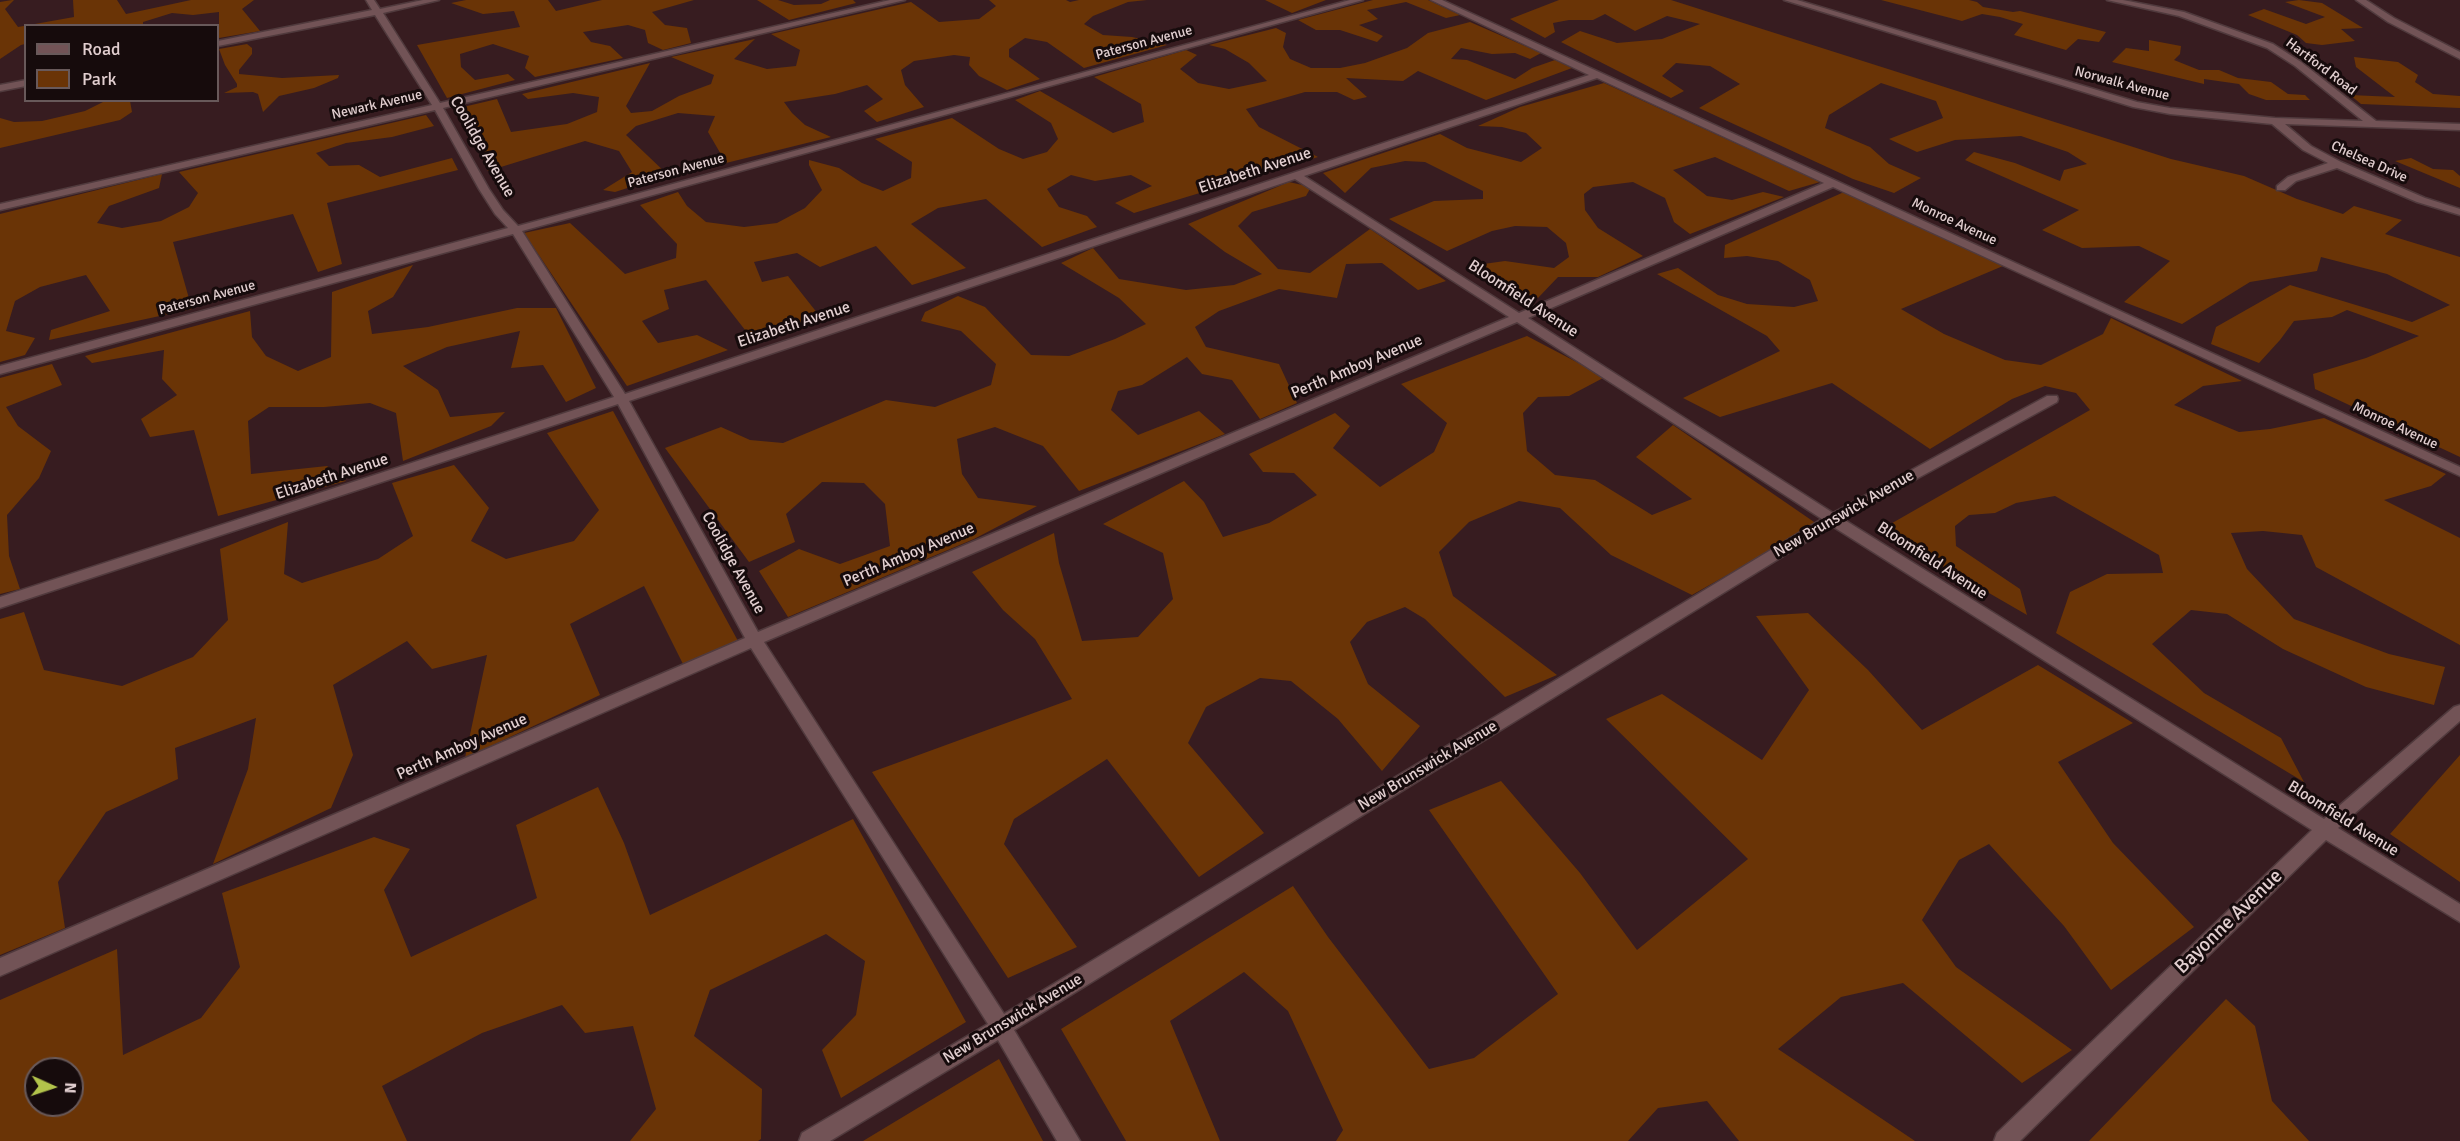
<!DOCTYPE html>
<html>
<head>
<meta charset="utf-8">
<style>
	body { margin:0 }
	#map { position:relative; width:2460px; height:1141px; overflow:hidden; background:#371c20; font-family:Signika,sans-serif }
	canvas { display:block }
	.legend { position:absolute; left:24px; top:24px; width:195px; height:78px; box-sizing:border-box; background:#160b0c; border:2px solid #68595a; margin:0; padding:8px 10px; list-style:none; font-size:18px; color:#e2cfd0 }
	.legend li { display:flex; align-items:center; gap:12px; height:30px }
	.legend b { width:30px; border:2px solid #68595a }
	.north { position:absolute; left:24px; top:1057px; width:60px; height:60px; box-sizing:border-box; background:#160b0c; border:2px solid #68595a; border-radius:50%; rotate:93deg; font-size:16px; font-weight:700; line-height:24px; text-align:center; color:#e2cfd0 }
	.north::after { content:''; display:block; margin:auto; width:21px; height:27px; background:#b2c34b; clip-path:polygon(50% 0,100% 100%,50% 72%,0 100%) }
</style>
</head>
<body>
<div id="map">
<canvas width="2460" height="1141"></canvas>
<ul class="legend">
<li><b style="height:8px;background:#725356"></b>Road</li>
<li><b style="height:16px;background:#6a3406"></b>Park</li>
</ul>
<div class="north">N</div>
</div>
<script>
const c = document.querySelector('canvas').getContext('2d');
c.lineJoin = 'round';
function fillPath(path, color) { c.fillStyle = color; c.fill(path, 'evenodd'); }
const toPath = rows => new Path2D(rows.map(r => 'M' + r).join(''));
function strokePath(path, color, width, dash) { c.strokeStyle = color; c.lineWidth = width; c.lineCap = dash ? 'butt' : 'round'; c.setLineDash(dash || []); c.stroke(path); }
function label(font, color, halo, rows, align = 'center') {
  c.font = font + ' Signika,sans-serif'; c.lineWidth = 6; c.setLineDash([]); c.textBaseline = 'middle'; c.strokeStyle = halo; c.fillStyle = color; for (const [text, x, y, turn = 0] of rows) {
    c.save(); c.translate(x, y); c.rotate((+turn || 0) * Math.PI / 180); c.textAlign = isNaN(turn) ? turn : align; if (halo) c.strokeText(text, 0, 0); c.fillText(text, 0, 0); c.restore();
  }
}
const green = toPath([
	[12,0,14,0,5,9,18,27,74,17,73,0,117,0,126,14,191,0,254,0,242,9,260,31,219,38,219,12,193,15,172,13,143,22,143,25,26,26,25,44,21,45,0,59,0,2],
	[466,0,548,0,556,11,602,0,694,0,652,12,665,25,687,28,691,43,663,50,648,43,645,30,628,25,583,32,591,42,610,46,623,58,535,77,525,68,529,56,493,44,460,54,461,67,475,80,508,74,515,80,447,98,417,45,520,27,514,11,483,14,451,3],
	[757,0,778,0,794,5,821,4,830,0,853,0,856,3,789,20],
	[989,0,1066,0,1070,2,1079,0,1147,0,1128,2,1093,16,1084,24,1103,35,1132,37,1167,45,1084,68,1047,42,1025,38,1009,49,1009,57,1040,79,1007,90,979,76,969,65,970,57,954,55,914,61,901,70,905,85,924,107,877,122,864,111,883,99,867,85,835,94,784,102,792,113,805,125,831,137,726,163,708,132,715,116,678,113,636,126,626,135,668,175,615,192,603,190,632,172,619,151,585,141,488,171,459,108,497,99,511,132,567,124,597,112,599,97,573,93,528,99,522,94,650,63,626,106,631,113,652,111,679,96,711,84,714,75,671,57,755,39,734,59,767,69,796,66,800,50,771,34,911,2,939,22,979,19,996,6],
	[1265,0,1326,0,1292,13],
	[1373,0,1428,0,1460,15,1446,18,1406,2,1367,10,1378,19,1359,25,1383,36,1377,42,1340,30,1316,30,1298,20],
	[1559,0,1671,0,2171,159,2244,176,2297,199,2343,214,2354,206,2402,220,2385,234,2460,257,2460,457,2315,389,2313,374,2366,358,2419,336,2347,310,2332,317,2294,321,2280,340,2259,363,2211,344,2216,327,2290,285,2412,322,2450,305,2387,274,2321,257,2317,271,2250,282,2182,324,2124,302,2170,261,2139,246,2082,248,2042,230,2079,210,1965,160,1974,152,2015,163,2060,181,2064,170,2087,164,2068,152,2021,136,1955,140,1917,152,1889,139,1943,118,1936,101,1881,83,1829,115,1825,128,1870,147,1889,164,1921,178,1894,193,1853,179,1699,108,1740,84,1710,66,1676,63,1662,76,1684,91,1671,98,1561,42,1580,31,1617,43,1662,39,1700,24,1667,16,1635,31,1605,14,1593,20,1569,20,1553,23,1555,32,1545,38,1510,19],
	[1881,0,1969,0,1977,2,1983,7,2013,12,2020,11,2106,32,2099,42,2078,39,2066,50,2014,35,2023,24,2000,17,1982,14,1962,21],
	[2299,0,2322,3,2363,28,2341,29,2355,41,2322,45,2306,43,2297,35,2248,15,2264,9,2306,24,2325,17,2285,2],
	[1470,22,1541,53,1530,59,1515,53,1492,54,1461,48,1451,59,1467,60,1515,79,1532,68,1555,60,1572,68,1486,100,1418,71,1403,81,1346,78,1367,97,1354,100,1337,92,1305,92,1246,109,1259,127,1318,157,1134,213,1115,203,1152,186,1131,175,1095,181,1071,175,1047,189,1059,207,1087,216,1097,227,1042,247,986,199,938,208,911,224,966,268,912,285,876,246,820,267,797,253,754,262,762,282,788,276,818,314,756,344,706,280,664,290,669,309,642,321,658,343,697,335,728,350,627,386,524,233,570,223,625,274,676,258,677,244,640,205,678,192,687,206,706,222,744,227,777,223,805,208,822,190,809,165,809,160,839,168,862,183,883,191,911,178,912,162,875,139,952,118,999,149,1023,159,1047,152,1058,139,1051,123,1015,100,1040,91,1113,133,1144,122,1141,104,1094,77,1186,50,1197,55,1180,69,1198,83,1229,89,1267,81,1249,63,1225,49,1209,45,1276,28,1286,33,1283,47,1290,59,1311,68,1340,68,1365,63,1407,48,1428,33],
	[2149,40,2181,46,2180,54,2174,60,2199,70,2219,70,2238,78,2271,82,2288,94,2305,95,2310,100,2266,100,2249,94,2239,84,2204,79,2204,84,2112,62,2126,48,2149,51],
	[247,44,252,48,252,54,239,70,239,74,282,78,339,75,338,78,314,88,279,96,263,112,258,94,253,92,224,93,237,87,237,84,225,65,219,49],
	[2354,57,2398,62,2418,75,2415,82,2433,94,2460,96,2460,108,2361,104,2350,95,2395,97,2356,67],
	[1604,83,1820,182,1789,191,1715,157,1673,170,1707,196,1732,200,1763,192,1784,197,1690,234,1674,222,1665,198,1633,182,1593,187,1584,194,1585,210,1598,228,1643,256,1598,277,1558,277,1538,298,1492,281,1469,266,1505,261,1554,268,1569,257,1566,243,1547,227,1515,226,1492,231,1447,251,1389,219,1434,201,1483,199,1483,191,1425,162,1405,161,1371,168,1345,193,1323,173,1440,134,1467,148,1521,162,1542,148,1526,133,1502,127,1478,126,1520,107],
	[107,100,130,101,132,112,120,120,0,148,0,118,14,122,42,121,85,111],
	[426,115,434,126,392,137,346,143,316,153,329,166,359,165,380,177,452,158,458,170,327,203,342,264,318,272,293,214,173,242,192,309,49,340,51,330,110,311,86,275,40,287,15,301,6,331,35,338,25,355,0,362,0,214,162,174,159,188,109,206,97,223,122,228,161,221,189,207,198,193,179,172],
	[2411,158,2433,169,2453,170,2460,176,2460,188,2395,161],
	[1289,182,1311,187,1306,196,1252,212,1238,226,1278,269,1310,273,1370,229,1446,281,1418,290,1382,263,1346,264,1337,298,1279,289,1219,311,1195,327,1206,347,1279,364,1297,403,1260,419,1232,380,1202,374,1187,357,1142,385,1118,391,1111,410,1138,435,1199,411,1225,434,1079,491,1043,446,995,427,957,439,962,474,978,498,1037,506,974,539,788,617,759,571,799,549,840,564,890,546,885,504,864,483,822,482,786,514,795,542,749,562,665,448,721,427,750,440,783,443,886,400,935,407,991,385,996,364,961,331,921,321,925,312,958,296,985,307,1031,355,1069,356,1115,339,1146,324,1119,298,1061,263,1093,248,1119,279,1186,290,1234,285,1262,274,1225,252,1188,224],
	[1844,192,2003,266,1901,309,1944,334,2005,360,2041,365,2103,334,2111,318,2242,381,2203,386,2174,405,2239,432,2270,429,2324,418,2446,474,2431,486,2384,500,2460,538,2460,645,2316,567,2302,535,2263,531,2231,533,2247,569,2294,619,2389,654,2445,667,2434,705,2366,687,2283,649,2227,614,2191,610,2152,644,2204,693,2281,738,2304,782,2056,633,2070,592,2107,574,2163,573,2159,555,2055,496,2016,503,1995,513,1969,515,1955,526,1956,546,2020,589,2027,615,1880,530,2090,410,2076,393,2045,386,2012,399,1930,449,1832,383,1720,417,1683,398,1780,351,1767,336,1657,274,1678,268,1718,295,1747,304,1794,307,1818,301,1810,280,1778,261,1747,256,1724,258,1725,245],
	[413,265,393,297,368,311,372,334,428,327,517,308,556,308,596,388,566,402,543,365,511,368,520,331,447,347,403,366,438,390,450,417,505,412,491,426,403,461,396,413,370,403,324,407,269,407,248,421,251,474,327,466,346,481,218,516,194,430,150,437,141,419,177,395,162,379,164,350,92,363,85,356,250,311,252,337,266,356,298,371,331,357,332,292],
	[1527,336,1605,377,1569,396,1538,397,1523,413,1527,451,1555,475,1595,480,1652,515,1692,499,1636,457,1673,425,1817,524,1692,595,1611,555,1560,508,1519,501,1469,522,1439,552,1453,596,1557,675,1505,697,1425,619,1405,607,1367,622,1350,642,1368,684,1420,726,1382,771,1338,719,1291,681,1260,678,1206,707,1188,743,1264,833,1199,877,1107,759,1014,819,1004,844,1077,947,1008,978,872,772,1072,699,1035,639,1003,610,972,572,1054,533,1059,563,1082,641,1138,637,1173,599,1163,553,1103,524,1184,481,1204,502,1223,537,1269,523,1317,495,1294,473,1263,472,1249,454,1335,413,1350,426,1333,448,1380,487,1434,452,1447,423,1401,384],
	[52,364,62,385,6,407,18,426,51,451,39,478,7,515,9,556,20,589,0,594,0,378],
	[613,411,738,641,683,664,644,586,570,624,600,695,465,758,487,655,432,669,407,641,333,685,353,755,331,808,213,864,248,769,256,718,175,748,178,779,106,812,58,882,65,928,0,955,0,619,24,612,44,670,122,686,193,657,228,620,220,549,288,522,284,574,302,583,378,559,413,536,392,483,454,465,489,508,471,541,506,559,574,541,599,510,547,433],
	[1808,613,1868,670,1922,730,2038,665,2133,723,2058,762,2113,843,2194,927,2111,990,2064,926,1989,844,1959,860,1922,920,1956,967,2072,1050,2022,1083,1903,983,1841,997,1778,1049,1915,1141,1739,1141,1707,1101,1658,1108,1628,1141,1336,1141,1343,1130,1288,1011,1244,972,1170,1021,1220,1141,1126,1141,1061,1029,1293,886,1328,937,1429,1069,1474,1058,1558,994,1429,810,1501,781,1580,873,1637,950,1748,859,1606,719,1662,694,1762,760,1809,690,1756,616],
	[2460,755,2460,882,2390,834],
	[598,787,624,843,650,915,853,819,966,1022,841,1098,822,1050,856,1015,865,961,826,934,710,990,694,1036,762,1089,761,1139,758,1141,630,1141,656,1109,633,1026,585,1033,562,1005,482,1033,382,1086,407,1141,0,1141,0,1000,117,949,123,1055,201,1018,240,967,222,893,374,837,410,849,384,890,411,957,537,898,516,825],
	[36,1069,72,1069,72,1105,36,1105],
	[2226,999,2255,1026,2272,1101,2309,1141,2089,1141],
	[999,1059,1043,1141,863,1141]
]);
const street = toPath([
	[366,0,374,0,380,9,423,0,439,0,383,13,440,103,890,0,905,0,443,108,489,189,503,210,518,226,1350,0,1363,0,522,231,625,394,1589,75,1431,0,1442,0,2460,467,2460,476,1833,187,1528,318,1833,513,2047,396,2057,396,2058,399,2057,402,1843,519,2324,819,2454,707,2460,705,2460,721,2338,828,2460,904,2460,922,2326,840,2020,1141,1994,1141,1997,1133,2312,830,1832,526,1014,1030,1080,1141,1057,1141,998,1040,830,1141,799,1141,802,1133,988,1024,751,648,0,976,0,958,745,638,618,404,0,608,0,597,614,397,513,234,0,374,0,366,508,228,495,214,479,189,435,110,0,210,0,204,432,105,375,15,218,46,218,41,372,10,366,0],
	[1597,78,1824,183,1519,313,1304,176,1597,78],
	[1295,179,1509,317,758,632,629,401,1295,179],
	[1517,322,1822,519,1004,1014,764,642,1517,322],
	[1784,0,1797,0,2137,102,2170,108,2275,118,2363,121,2295,66,2267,48,2179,16,2107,0,2123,0,2184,12,2273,44,2301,62,2376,121,2460,124,2460,130,2285,124,2311,146,2341,162,2425,198,2460,209,2460,215,2417,202,2337,168,2296,181,2285,190,2277,190,2277,186,2288,177,2328,163,2303,150,2272,124,2170,114,2133,107,1784,0],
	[2356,0,2366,0,2394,18,2460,52,2460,59,2388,22,2356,0],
	[26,80,26,86,0,91,0,85,26,80]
]);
const farStreetnames = [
	["Paterson Avenue",1144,43,-15],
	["Hartford Road",2321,67,37],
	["Norwalk Avenue",2122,84,15],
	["Newark Avenue",377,105,-13],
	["Chelsea Drive",2369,162,24],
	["Paterson Avenue",676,171,-15],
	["Monroe Avenue",1954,222,25],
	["Paterson Avenue",207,298,-15],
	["Monroe Avenue",2395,426,25]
];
const streetNames = [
	["Coolidge Avenue",482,147,60],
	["Elizabeth Avenue",1255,171,-18],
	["Bloomfield Avenue",1523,299,33],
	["Elizabeth Avenue",794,325,-18],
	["Perth Amboy Avenue",1357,367,-23],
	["Elizabeth Avenue",332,477,-18],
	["New Brunswick Avenue",1844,514,-30],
	["Perth Amboy Avenue",909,555,-23],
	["Bloomfield Avenue",1932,561,33],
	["Coolidge Avenue",733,563,61],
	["Perth Amboy Avenue",462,747,-24],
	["New Brunswick Avenue",1428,766,-31],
	["Bloomfield Avenue",2343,819,32],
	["New Brunswick Avenue",1013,1019,-31]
];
const nearStreetnames = [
	["Bayonne Avenue",2229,922,-44]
];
fillPath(green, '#6a3406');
strokePath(street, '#503a3d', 3);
fillPath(street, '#725356');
label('14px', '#e2cfd0', '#160b0c', farStreetnames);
label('16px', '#e2cfd0', '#160b0c', streetNames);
label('20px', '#e2cfd0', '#160b0c', nearStreetnames);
</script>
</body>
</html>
